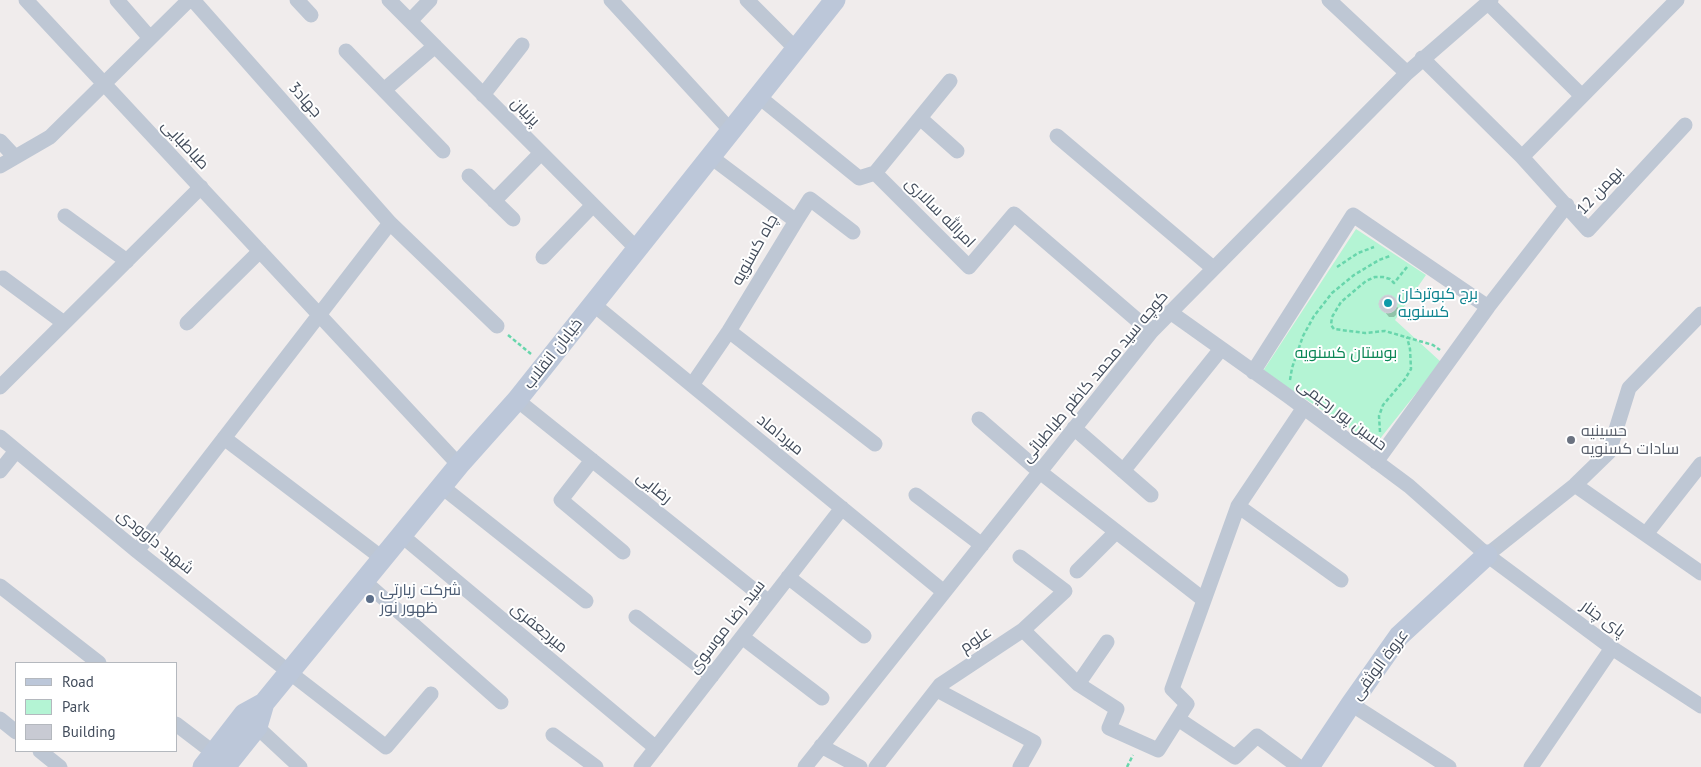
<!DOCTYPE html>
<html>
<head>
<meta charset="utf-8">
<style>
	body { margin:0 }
	#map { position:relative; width:1701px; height:767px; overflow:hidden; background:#f0ecec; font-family:"PT Sans",sans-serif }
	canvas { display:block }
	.legend { position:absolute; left:15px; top:662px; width:162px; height:90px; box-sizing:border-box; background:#fff; border:1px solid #b4b8be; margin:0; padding:6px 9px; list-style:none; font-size:15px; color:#434d5c }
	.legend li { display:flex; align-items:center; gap:10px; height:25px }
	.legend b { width:25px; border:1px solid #b4b8be }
</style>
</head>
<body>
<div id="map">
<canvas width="1701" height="767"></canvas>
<ul class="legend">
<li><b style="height:6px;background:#bcc7d9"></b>Road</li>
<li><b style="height:14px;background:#b4f4d4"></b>Park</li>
<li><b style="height:14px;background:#c8cad3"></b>Building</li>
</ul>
</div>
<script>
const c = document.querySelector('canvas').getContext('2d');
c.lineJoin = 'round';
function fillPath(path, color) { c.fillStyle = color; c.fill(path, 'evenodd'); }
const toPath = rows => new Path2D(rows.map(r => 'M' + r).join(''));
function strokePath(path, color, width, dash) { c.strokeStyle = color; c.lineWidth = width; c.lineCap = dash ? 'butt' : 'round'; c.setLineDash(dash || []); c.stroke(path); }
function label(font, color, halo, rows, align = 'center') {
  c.font = font + ' "PT Sans",Cairo,sans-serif'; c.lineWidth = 4; c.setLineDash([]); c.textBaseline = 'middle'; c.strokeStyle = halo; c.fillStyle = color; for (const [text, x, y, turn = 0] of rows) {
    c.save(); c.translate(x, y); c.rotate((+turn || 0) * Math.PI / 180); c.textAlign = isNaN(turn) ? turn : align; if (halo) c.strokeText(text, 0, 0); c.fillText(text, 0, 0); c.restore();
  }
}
const green = toPath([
	[1356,229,1426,275,1395,320,1441,362,1375,445,1263,371]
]);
const shadow = toPath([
	[1385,296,1392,298,1398,308,1398,313,1394,317,1389,317,1380,306,1380,301]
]);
const building = toPath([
	'1379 304a9 9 0 1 1 18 0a9 9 0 1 1-18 0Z'
]);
const path = toPath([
	[1337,267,1358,253,1374,247],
	[1407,267,1394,283,1390,279,1383,277,1375,277,1366,281,1341,302,1332,317,1331,325,1334,329,1365,333,1385,331,1433,345,1440,350],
	[508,335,531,354],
	[1290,380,1292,368,1303,336,1314,316,1332,293,1354,275,1379,260,1390,256],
	[1380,432,1379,416,1383,405,1405,379,1411,369,1410,349,1407,337],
	[1127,767,1133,755]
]);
const street = toPath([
	[26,0,459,465],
	[117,0,150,38],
	[193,0,390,223,497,326],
	[297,0,311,15],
	[389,0,637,249],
	[611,0,731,131],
	[747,0,796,49],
	[1329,0,1407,73],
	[1488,3,1582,96],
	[410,21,430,0],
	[346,51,443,151],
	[1422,58,1522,157,1588,230,1685,125],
	[384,90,435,46],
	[483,95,522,45],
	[758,96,859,178,875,173,969,267,1014,214,1151,332],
	[920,118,957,151],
	[1057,136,1213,268],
	[0,141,15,157],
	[1522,157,1677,0],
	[0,166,50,137,189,0],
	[875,173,950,81],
	[469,176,513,219],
	[494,201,541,153],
	[65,216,127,261],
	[796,221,810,199,853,232],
	[543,257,593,205],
	[3,278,64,323],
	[593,304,944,592],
	[1488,307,1567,205],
	[1170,312,1288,396,1409,486,1487,555,1612,648,1701,706],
	[187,323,260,251],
	[729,331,875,444],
	[1253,372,1353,215,1488,307,1376,462],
	[692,385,729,331,796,221,711,157],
	[0,387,201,187],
	[517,400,769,602],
	[979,419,1040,472,1204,600],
	[1074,428,1151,495],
	[0,437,137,551,289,672,386,747,431,694],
	[224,438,382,558],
	[592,460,561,500,623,552],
	[0,471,16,451],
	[1123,471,1221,349],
	[1575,485,1701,573],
	[441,486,586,601],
	[916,495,982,545],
	[1238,506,1341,580],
	[1646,534,1701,464],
	[401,535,656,748],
	[137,551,390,223],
	[1487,555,1575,485,1609,452,1629,388,1701,314],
	[1077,571,1116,532],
	[788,577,864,636],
	[364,581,501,702],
	[0,586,99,663],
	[636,617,712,676],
	[1023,630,1078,684,1117,709,1109,728,1158,750,1187,704,1172,689,1238,506,1303,409],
	[742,637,822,698],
	[1078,684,1107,642],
	[937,690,1034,742,1020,767],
	[1351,704,1449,767],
	[0,719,16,732],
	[1178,719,1235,757,1257,736,1299,767],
	[176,724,214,753],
	[257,727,300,767],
	[553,735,596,767],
	[821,746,860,767],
	[40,751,60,767],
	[641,767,842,508],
	[805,767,1151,332,1407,73,1491,0],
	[876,767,940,685,1023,630,1065,591,1020,557],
	[1531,767,1612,648]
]);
const secondary = toPath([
	[203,767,244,714,264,703,459,465,517,400,835,0],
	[225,767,257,727,264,703],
	[1309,767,1351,704,1399,636,1487,555]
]);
const markers = [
	[1388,303,5,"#0f9aa8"],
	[1571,440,5,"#6b7280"],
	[370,599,5,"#5c6f8a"]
];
const streetNames = [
	["جهاد3",305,100,48],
	["پرنیان",525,112,45],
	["طباطبایی",185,145,47],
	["12 بهمن",1600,191,-47],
	["امرالله سالاری",940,213,45],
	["چاه کسنویه",755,250,-61],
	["خیابان انقلاب",553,354,-52],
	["کوچه سید محمد کاظم طباطبائی",1095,377,-50],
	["حسین پور رحیمی",1342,415,37],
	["میرداماد",780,435,39],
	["رضایی",654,488,39],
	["شهید داوودی",155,542,39],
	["پای چنار",1603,619,36],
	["سید رضا موسوی",727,627,-52],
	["میرجعفری",539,628,40],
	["علوم",976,640,-34],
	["عروة الوثقی",1380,665,-53]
];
const cultureNames = [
	["برج کبوترخان",1398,294],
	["کسنویه",1398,312]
];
const parkNames = [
	["بوستان کسنویه",1346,353]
];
const worshipNames = [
	["حسینیه",1581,431],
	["سادات کسنویه",1581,449]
];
const serviceNames = [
	["شرکت زیارتی",380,590],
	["ظهور نور",380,608]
];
fillPath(green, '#b4f4d4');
fillPath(shadow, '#0003');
fillPath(building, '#c8cad3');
strokePath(building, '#d0d1d9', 1);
strokePath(path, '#68d6ac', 2.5, [4, 2.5]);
strokePath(street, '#bec7d4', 15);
strokePath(secondary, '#bcc7d9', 21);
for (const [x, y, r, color] of markers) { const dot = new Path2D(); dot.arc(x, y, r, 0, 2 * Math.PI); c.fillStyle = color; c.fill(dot); strokePath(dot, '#fff', 2); }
label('16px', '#434d5c', '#fff', streetNames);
label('16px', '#0d838f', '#fff', cultureNames, 'left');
label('16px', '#0b8656', '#fff', parkNames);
label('16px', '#5b616d', '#fff', worshipNames, 'left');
label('16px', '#4e5e75', '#fff', serviceNames, 'left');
</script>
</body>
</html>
